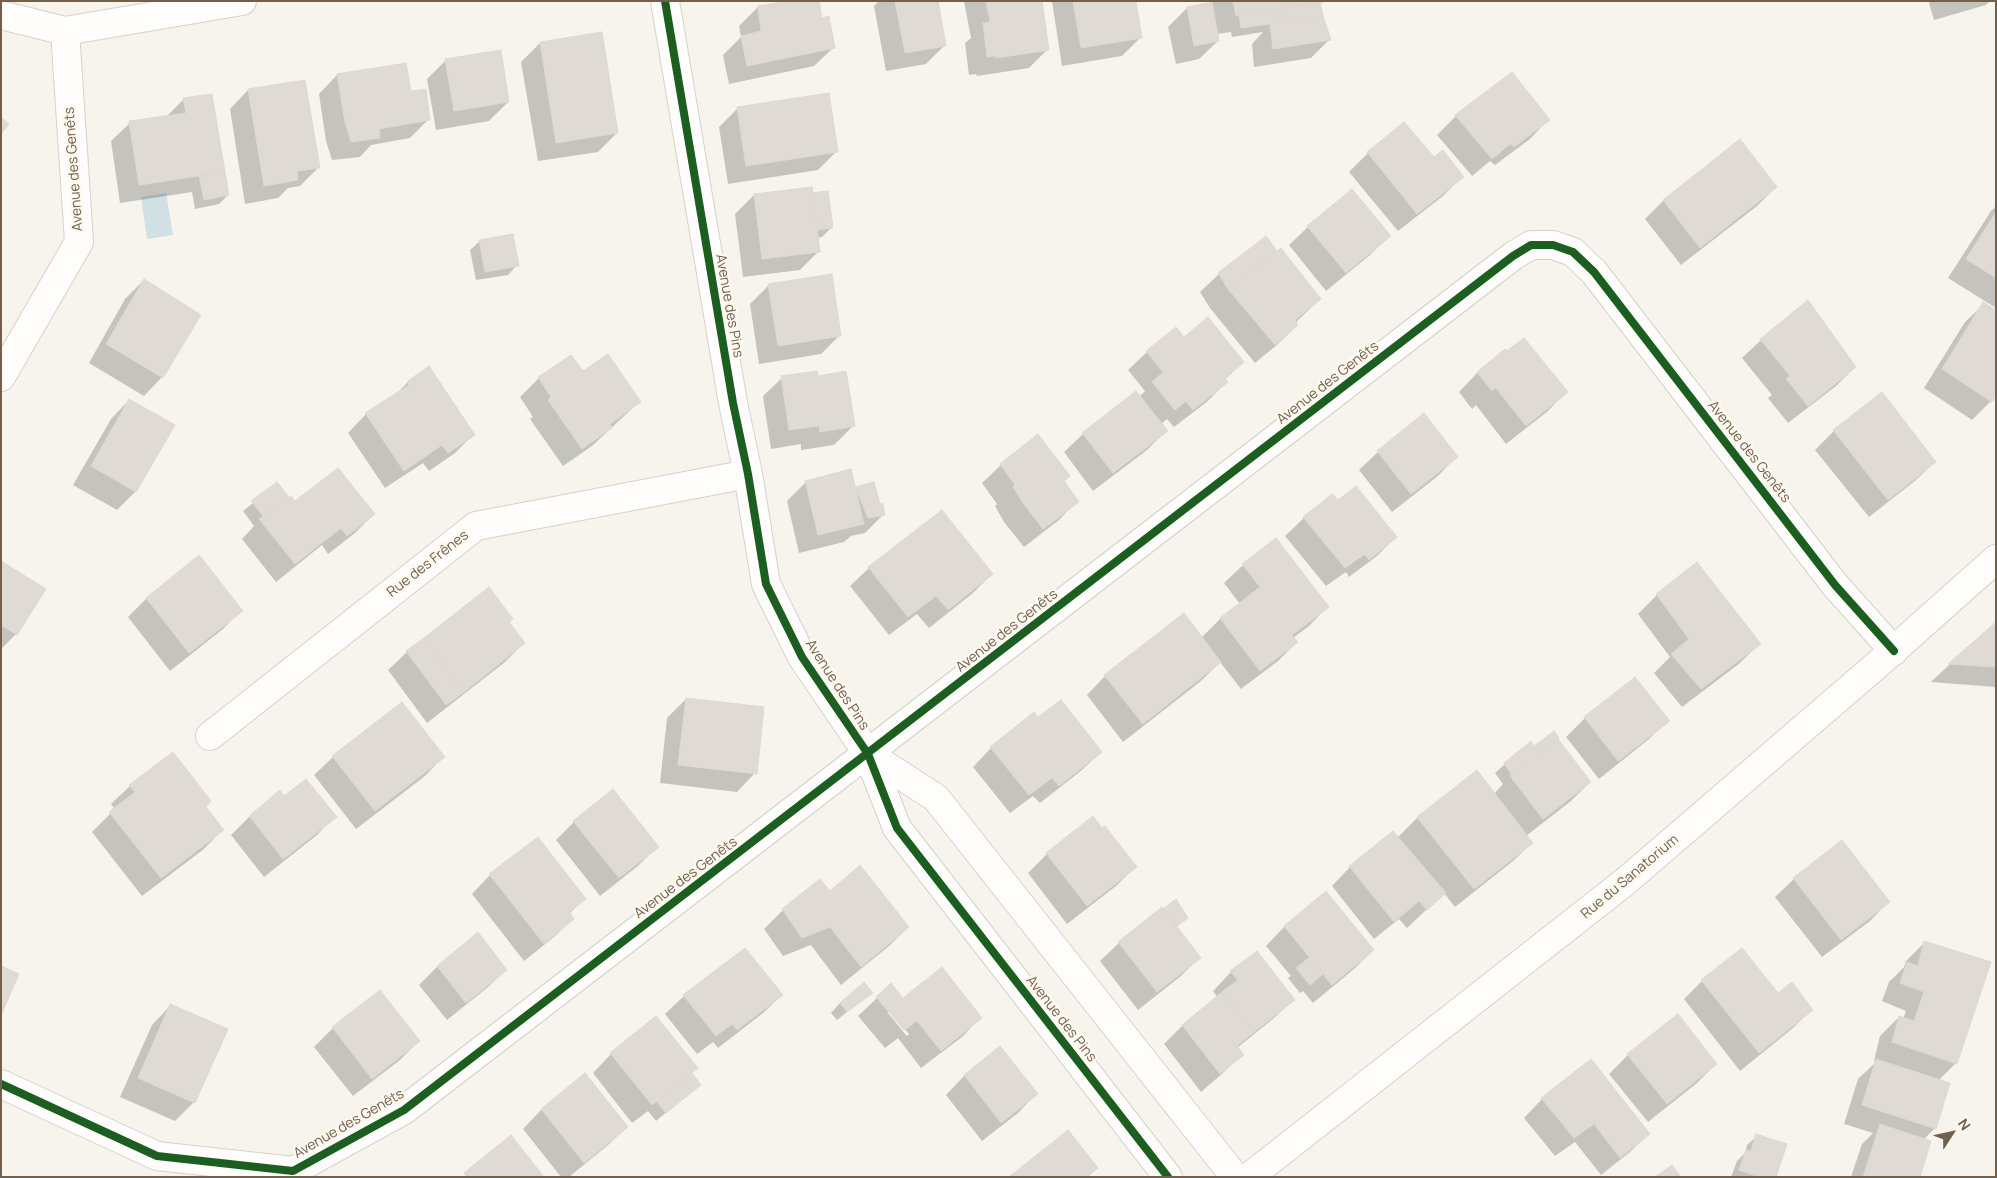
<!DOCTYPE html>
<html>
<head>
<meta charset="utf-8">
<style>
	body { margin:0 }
	#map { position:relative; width:1997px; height:1178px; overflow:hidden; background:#f6f4ed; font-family:Manrope,sans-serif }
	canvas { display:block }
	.frame { position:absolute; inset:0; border:2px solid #72604f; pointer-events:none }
	.north { position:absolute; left:1927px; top:1108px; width:50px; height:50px; -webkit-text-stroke:4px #fdf9ef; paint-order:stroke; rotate:55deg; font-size:14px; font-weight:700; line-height:20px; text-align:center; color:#72604f }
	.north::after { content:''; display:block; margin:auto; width:18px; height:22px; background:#72604f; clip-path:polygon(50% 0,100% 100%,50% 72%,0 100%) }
</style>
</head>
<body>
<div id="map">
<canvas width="1997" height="1178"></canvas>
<div class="frame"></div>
<div class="north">N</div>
</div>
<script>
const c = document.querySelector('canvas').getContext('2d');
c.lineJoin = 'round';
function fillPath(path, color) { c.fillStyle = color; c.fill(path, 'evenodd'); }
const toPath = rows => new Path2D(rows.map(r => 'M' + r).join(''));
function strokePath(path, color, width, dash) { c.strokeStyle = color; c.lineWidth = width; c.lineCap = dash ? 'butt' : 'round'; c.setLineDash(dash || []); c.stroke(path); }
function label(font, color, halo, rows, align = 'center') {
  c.font = font + ' Manrope,sans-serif'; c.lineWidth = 5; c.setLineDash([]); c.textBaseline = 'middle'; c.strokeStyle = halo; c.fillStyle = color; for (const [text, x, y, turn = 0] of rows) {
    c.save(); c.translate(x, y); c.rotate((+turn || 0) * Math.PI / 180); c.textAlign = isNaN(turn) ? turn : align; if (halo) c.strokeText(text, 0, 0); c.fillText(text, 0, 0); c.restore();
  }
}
const water = toPath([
	[166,193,173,235,147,239,141,197]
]);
const shadow = toPath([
	[879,1,936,1,945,45,926,64,886,71,874,6],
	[964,1,1040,1,1048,49,1029,68,977,76,976,74,969,75,965,43,971,38],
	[1052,1,1135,1,1141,37,1122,56,1062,66],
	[1212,1,1321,1,1319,3,1321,16,1330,39,1311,58,1254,67,1252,44,1263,32,1232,37,1231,32,1217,34,1218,41,1199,59,1176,64,1168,27,1187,8,1212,3],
	[1930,1,1990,1,1986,5,1934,20,1929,3],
	[758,7,821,19,833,48,814,66,729,84,723,55,741,37,739,26],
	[601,34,617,133,598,152,538,161,521,62,540,43],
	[446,60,508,102,489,121,436,130,427,79],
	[337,75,410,93,429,119,410,138,371,145,360,157,332,160,326,141,319,94],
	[248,90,319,167,300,186,288,188,278,198,245,204,230,109],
	[184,99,228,195,219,204,195,209,192,192,120,203,111,141,130,123,166,117],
	[738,108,837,151,818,170,728,184,719,127],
	[1456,116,1548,120,1530,139,1495,165,1490,161,1472,176,1437,135],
	[1740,141,1776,187,1757,206,1681,265,1645,219,1663,201],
	[1368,153,1434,159,1462,177,1443,196,1398,231,1349,172],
	[754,195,812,195,831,228,822,237,817,238,818,252,800,270,743,277,735,214],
	[1996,206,1996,308,1948,278,1991,211],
	[1308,227,1389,236,1370,255,1326,291,1289,245],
	[1265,238,1277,253,1320,299,1295,323,1297,325,1278,344,1255,363,1210,308,1200,292,1219,274],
	[480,241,517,265,508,275,476,280,470,250],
	[144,280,162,377,144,396,89,363,125,299],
	[769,285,840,335,821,354,759,364,750,304],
	[1984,304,1991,401,1972,420,1924,388,1965,322],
	[1184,338,1242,362,1224,380,1226,382,1208,401,1174,427,1167,419,1161,424,1166,431,1147,450,1093,491,1064,452,1083,434,1139,397,1145,391,1128,370,1147,352],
	[1761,340,1855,367,1836,386,1788,423,1768,398,1772,395,1742,358],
	[1505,350,1566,392,1548,411,1506,444,1476,405,1472,409,1459,392,1477,373],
	[583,373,639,402,592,446,563,466,530,419,533,417,520,397,539,378],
	[782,378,817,378,853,426,834,445,801,450,801,444,771,449,763,396],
	[408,382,473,435,455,453,429,471,423,463,385,488,348,433,366,414,393,397],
	[1881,393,1935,462,1916,480,1869,517,1815,450,1834,431],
	[129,400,135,492,117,510,73,485,111,419],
	[1378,452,1456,457,1438,476,1392,512,1359,470],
	[1001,465,1063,481,1077,501,1059,520,1024,547,1004,522,995,506,997,504,982,483],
	[806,482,854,489,873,484,879,506,884,514,865,533,851,536,844,542,799,553,787,501],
	[277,484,284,502,374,514,355,533,328,554,322,545,276,582,242,539,254,526,243,511],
	[1332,496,1396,537,1377,556,1349,577,1346,572,1326,586,1285,536,1304,518],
	[1,563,16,634,1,649],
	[1243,565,1327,607,1309,626,1293,638,1297,642,1278,661,1241,689,1220,662,1201,681,1123,742,1087,695,1105,676,1201,638,1220,619,1240,604,1224,583],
	[869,568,992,574,973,593,929,628,917,614,889,635,850,586],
	[1657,595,1759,644,1740,663,1682,707,1654,673,1670,657,1638,614],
	[147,598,241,610,223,629,170,671,128,617],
	[508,622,524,643,505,662,427,723,388,670,407,652],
	[1996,623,1996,687,1931,682,1949,665],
	[686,699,755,773,737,792,660,783,667,718],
	[1585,718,1668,720,1649,739,1599,779,1566,737],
	[1038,719,1101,752,1082,770,1040,803,1033,796,1010,813,973,767,991,748],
	[1556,739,1590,782,1571,801,1526,836,1532,843,1513,861,1455,907,1444,893,1407,928,1399,919,1374,939,1332,886,1350,867,1397,838,1417,818,1476,772,1494,794,1503,784,1495,773,1505,764,1534,748],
	[333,757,443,757,425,776,356,829,314,775],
	[130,786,204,807,222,830,204,849,142,896,92,832,115,809,111,804],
	[280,792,284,798,335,816,317,835,264,877,231,835,249,817],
	[1093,818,1135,867,1116,886,1067,924,1028,873,1047,854],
	[574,822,657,847,639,865,600,896,556,840],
	[490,875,584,899,569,914,572,919,554,937,524,961,472,894],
	[1794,879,1888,902,1870,921,1822,957,1775,897],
	[819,881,830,893,908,927,889,946,841,985,811,945,783,956,764,929,783,910],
	[1326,893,1373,950,1354,969,1313,1003,1303,991,1300,993,1288,978,1291,976,1266,946,1284,927],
	[1162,909,1186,917,1176,927,1199,958,1181,976,1138,1010,1100,961,1119,943],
	[478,934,506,969,487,988,447,1020,419,985,437,967],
	[1925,942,1956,1063,1939,1080,1935,1128,1923,1140,1918,1177,1851,1177,1862,1144,1873,1133,1844,1124,1858,1079,1876,1062,1874,1061,1880,1036,1899,1017,1903,1019,1906,1011,1882,1001,1889,982,1904,967,1906,961],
	[1231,972,1293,1000,1274,1018,1237,1048,1242,1054,1223,1073,1201,1092,1164,1044,1183,1025,1218,998,1213,991],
	[1702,981,1777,995,1811,1010,1793,1028,1740,1071,1684,999],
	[871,993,837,1020,831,1013,840,1003],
	[782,995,763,1013,718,1048,713,1042,697,1054,665,1014,684,996],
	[877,998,903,1000,980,1018,962,1037,921,1068,898,1038,885,1048,858,1016],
	[887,1012,890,1012,909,1034,907,1036],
	[170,1006,194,1102,175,1121,120,1097,152,1025],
	[333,1028,419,1041,400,1060,353,1096,314,1047],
	[1000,1048,1036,1094,1018,1113,982,1141,946,1095,964,1076],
	[611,1054,691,1073,700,1084,656,1121,648,1111,632,1123,593,1073],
	[1628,1055,1716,1064,1697,1083,1648,1122,1609,1074],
	[585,1075,627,1127,608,1145,569,1177,561,1177,523,1129,541,1110],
	[1542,1099,1648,1134,1630,1152,1601,1175,1575,1142,1555,1156,1524,1118],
	[1757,1136,1775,1177,1731,1177,1737,1161,1745,1153,1747,1145]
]);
const building = toPath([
	[789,1,819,1,822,18,829,16,835,48,747,66,741,36,761,31,758,6,789,1],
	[895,1,938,1,946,46,905,53,895,1],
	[986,1,1042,1,1049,50,996,58,995,56,987,57,983,23,990,22,986,1],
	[1073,1,1136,1,1142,38,1081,48,1073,1],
	[1233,1,1323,1,1323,2,1236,16,1233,1],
	[1212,2,1219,41,1194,46,1187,7,1212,2],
	[1320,2,1323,16,1241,28,1239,15,1320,2],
	[1323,16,1331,40,1273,49,1270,24,1323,16],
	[602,32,618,133,556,143,540,42,602,32],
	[501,50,509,102,454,111,445,59,501,50],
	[406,63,411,91,426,89,430,120,379,129,380,138,351,142,345,122,337,74,406,63],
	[1512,72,1550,120,1514,147,1510,144,1492,159,1455,115,1512,72],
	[305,80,320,168,297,171,298,180,264,186,248,89,305,80],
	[829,93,838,152,746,166,737,107,829,93],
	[212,94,225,172,139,185,129,121,186,113,183,98,212,94],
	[1,117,9,124,1,134,1,117],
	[1404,122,1434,157,1443,150,1464,177,1417,214,1367,152,1404,122],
	[1740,139,1777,187,1700,248,1663,200,1740,139],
	[225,172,229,195,204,200,199,175,225,172],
	[812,187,820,252,762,259,754,194,812,187],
	[1352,189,1391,236,1346,273,1307,226,1352,189],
	[828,191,833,228,817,230,812,193,828,191],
	[1996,212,1996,278,1966,259,1996,212],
	[513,234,519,266,485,272,479,240,513,234],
	[1266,236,1277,251,1228,289,1218,273,1266,236],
	[1281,248,1321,299,1295,320,1298,325,1275,345,1228,289,1281,248],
	[832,274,841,336,778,346,768,284,832,274],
	[144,279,201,315,163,378,106,344,144,279],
	[1808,300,1856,367,1808,406,1786,379,1790,376,1760,339,1808,300],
	[1983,302,1996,310,1996,396,1992,402,1942,369,1983,302],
	[1208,317,1244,362,1225,379,1228,382,1193,410,1186,401,1175,410,1152,382,1163,372,1146,351,1176,327,1184,337,1208,317],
	[1524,338,1568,392,1526,426,1496,388,1492,391,1477,372,1505,349,1507,351,1524,338],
	[608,354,641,402,610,424,612,428,582,449,548,400,551,397,538,377,571,355,583,371,608,354],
	[429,366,475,435,448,453,442,445,404,471,365,413,409,385,408,381,429,366],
	[817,371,818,376,846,371,855,426,820,432,819,426,789,430,781,376,817,371],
	[1136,391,1168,431,1113,473,1082,433,1136,391],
	[1882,392,1936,462,1888,500,1833,430,1882,392],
	[129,399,175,425,136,492,91,466,129,399],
	[1424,413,1458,457,1411,494,1377,451,1424,413],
	[1038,434,1070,476,1064,481,1079,502,1043,529,1023,503,1013,487,1015,485,1000,464,1038,434],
	[338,468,375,514,347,536,341,528,295,564,259,519,291,496,295,501,338,468],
	[851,469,864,524,818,535,805,481,851,469],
	[277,482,289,497,263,516,251,501,277,482],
	[874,482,880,504,883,504,885,515,868,518,855,487,874,482],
	[1356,486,1397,537,1369,560,1365,554,1345,568,1303,517,1332,494,1338,500,1356,486],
	[942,510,993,574,948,610,936,596,908,617,868,567,942,510],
	[1276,538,1329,607,1292,635,1298,642,1260,671,1220,618,1260,587,1242,564,1276,538],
	[199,555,243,611,189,653,146,598,199,555],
	[1,561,46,589,17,635,1,625,1,561],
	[1697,562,1761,644,1701,689,1671,654,1689,639,1656,594,1697,562],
	[489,587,513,619,509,622,525,643,463,693,424,638,489,587],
	[1184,613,1221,662,1143,724,1104,675,1184,613],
	[1996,622,1996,667,1948,664,1996,622],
	[424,638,463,693,446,705,406,651,424,638],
	[1635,677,1670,721,1618,761,1584,717,1635,677],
	[686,698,764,707,757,774,678,765,686,698],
	[1061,700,1102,752,1059,786,1052,778,1029,795,990,747,1034,712,1038,717,1061,700],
	[402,702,445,757,375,811,332,756,402,702],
	[1554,731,1559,738,1512,775,1504,763,1531,741,1534,746,1554,731],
	[1558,739,1591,782,1543,819,1510,776,1558,739],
	[173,752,211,801,206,807,224,830,161,878,109,812,135,792,129,785,173,752],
	[1477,770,1533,843,1474,889,1417,817,1477,770],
	[306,779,337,817,283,859,249,816,280,790,284,796,306,779],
	[613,789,659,847,619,878,573,821,613,789],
	[1093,816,1102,828,1105,826,1137,867,1087,906,1046,853,1093,816],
	[1393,831,1446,893,1427,910,1419,901,1394,922,1349,866,1393,831],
	[538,837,586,899,569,912,574,919,544,944,489,874,538,837],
	[1842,840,1890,902,1841,940,1793,878,1842,840],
	[860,865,909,927,861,967,830,927,802,938,782,909,820,879,830,891,860,865],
	[1326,891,1374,950,1332,985,1284,926,1326,891],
	[1176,899,1188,918,1176,927,1163,909,1176,899],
	[1162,907,1201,958,1157,992,1118,942,1162,907],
	[478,932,507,970,466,1003,437,966,478,932],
	[1924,941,1991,962,1957,1064,1892,1042,1899,1016,1914,1021,1924,992,1900,983,1907,962,1918,966,1924,941],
	[745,948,783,995,737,1030,732,1024,716,1036,683,995,745,948],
	[1742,948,1778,993,1792,982,1813,1010,1759,1053,1701,980,1742,948],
	[1257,951,1295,1000,1254,1032,1222,992,1238,980,1230,971,1257,951],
	[1310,957,1323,974,1310,985,1296,968,1310,957],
	[1,966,19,974,1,1015,1,966],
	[942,967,982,1018,941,1051,917,1021,904,1030,876,997,891,983,903,998,942,967],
	[864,982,873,993,847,1012,840,1003,864,982],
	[380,990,420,1041,372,1079,332,1027,380,990],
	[1222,992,1254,1032,1237,1046,1244,1055,1220,1074,1182,1025,1222,992],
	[170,1004,228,1029,195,1103,138,1078,170,1004],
	[1678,1014,1717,1064,1667,1104,1627,1054,1678,1014],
	[656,1016,698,1068,652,1105,610,1053,656,1016],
	[1000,1046,1038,1094,1001,1123,964,1075,1000,1046],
	[1591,1059,1650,1134,1620,1158,1594,1124,1574,1138,1541,1098,1591,1059],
	[1876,1059,1950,1083,1936,1129,1862,1105,1876,1059],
	[585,1073,628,1127,584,1163,541,1109,585,1073],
	[692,1073,701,1085,666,1113,656,1101,692,1073],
	[1880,1124,1931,1141,1920,1177,1863,1177,1880,1124],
	[1068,1130,1098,1168,1087,1177,1009,1177,1068,1130],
	[1756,1134,1787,1144,1776,1177,1759,1177,1739,1170,1746,1150,1751,1151,1756,1134],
	[511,1135,544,1177,467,1177,464,1173,511,1135],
	[1672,1165,1681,1177,1655,1177,1672,1165]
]);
const minor = toPath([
	[665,1,733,403,748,474,766,584,802,657,868,754,897,828,1168,1177],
	[1,15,65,31,242,1],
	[1,377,79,242,65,31],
	[210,736,476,526,748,474],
	[868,754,936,798,1235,1177],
	[1,1084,157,1156,293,1171,404,1110,1513,256,1531,245,1553,245,1573,252,1594,272,1835,585,1894,651]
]);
const tertiary = toPath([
	[1249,1177,1626,881,1878,664,1996,559]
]);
const cycleway = toPath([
	[665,1,733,403,748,474,766,584,802,657,868,754,897,828,1168,1177],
	[1,1084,157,1156,293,1171,404,1110,1513,256,1531,245,1553,245,1573,252,1594,272,1835,585,1894,651]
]);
const streetNames = [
	["Avenue des Genêts",74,169,-94],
	["Avenue des Pins",729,306,80],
	["Avenue des Genêts",1328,383,-38],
	["Avenue des Genêts",1749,452,52],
	["Rue des Frênes",428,564,-38],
	["Avenue des Genêts",1007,631,-38],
	["Avenue des Pins",837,685,57],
	["Rue du Sanatorium",1630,877,-40],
	["Avenue des Genêts",686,878,-37],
	["Avenue des Pins",1061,1019,52],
	["Avenue des Genêts",349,1124,-30]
];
fillPath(water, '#d0e1e5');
fillPath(shadow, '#0003');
fillPath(building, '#dfdad3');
strokePath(building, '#ded8d0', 1);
strokePath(minor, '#d6d1cb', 30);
strokePath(tertiary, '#d6d1cb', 30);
strokePath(minor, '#fefdfc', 28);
strokePath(tertiary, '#fefdfc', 28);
strokePath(cycleway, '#1b5e20', 8);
label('14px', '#72604f', '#fdf9ef', streetNames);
</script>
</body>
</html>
